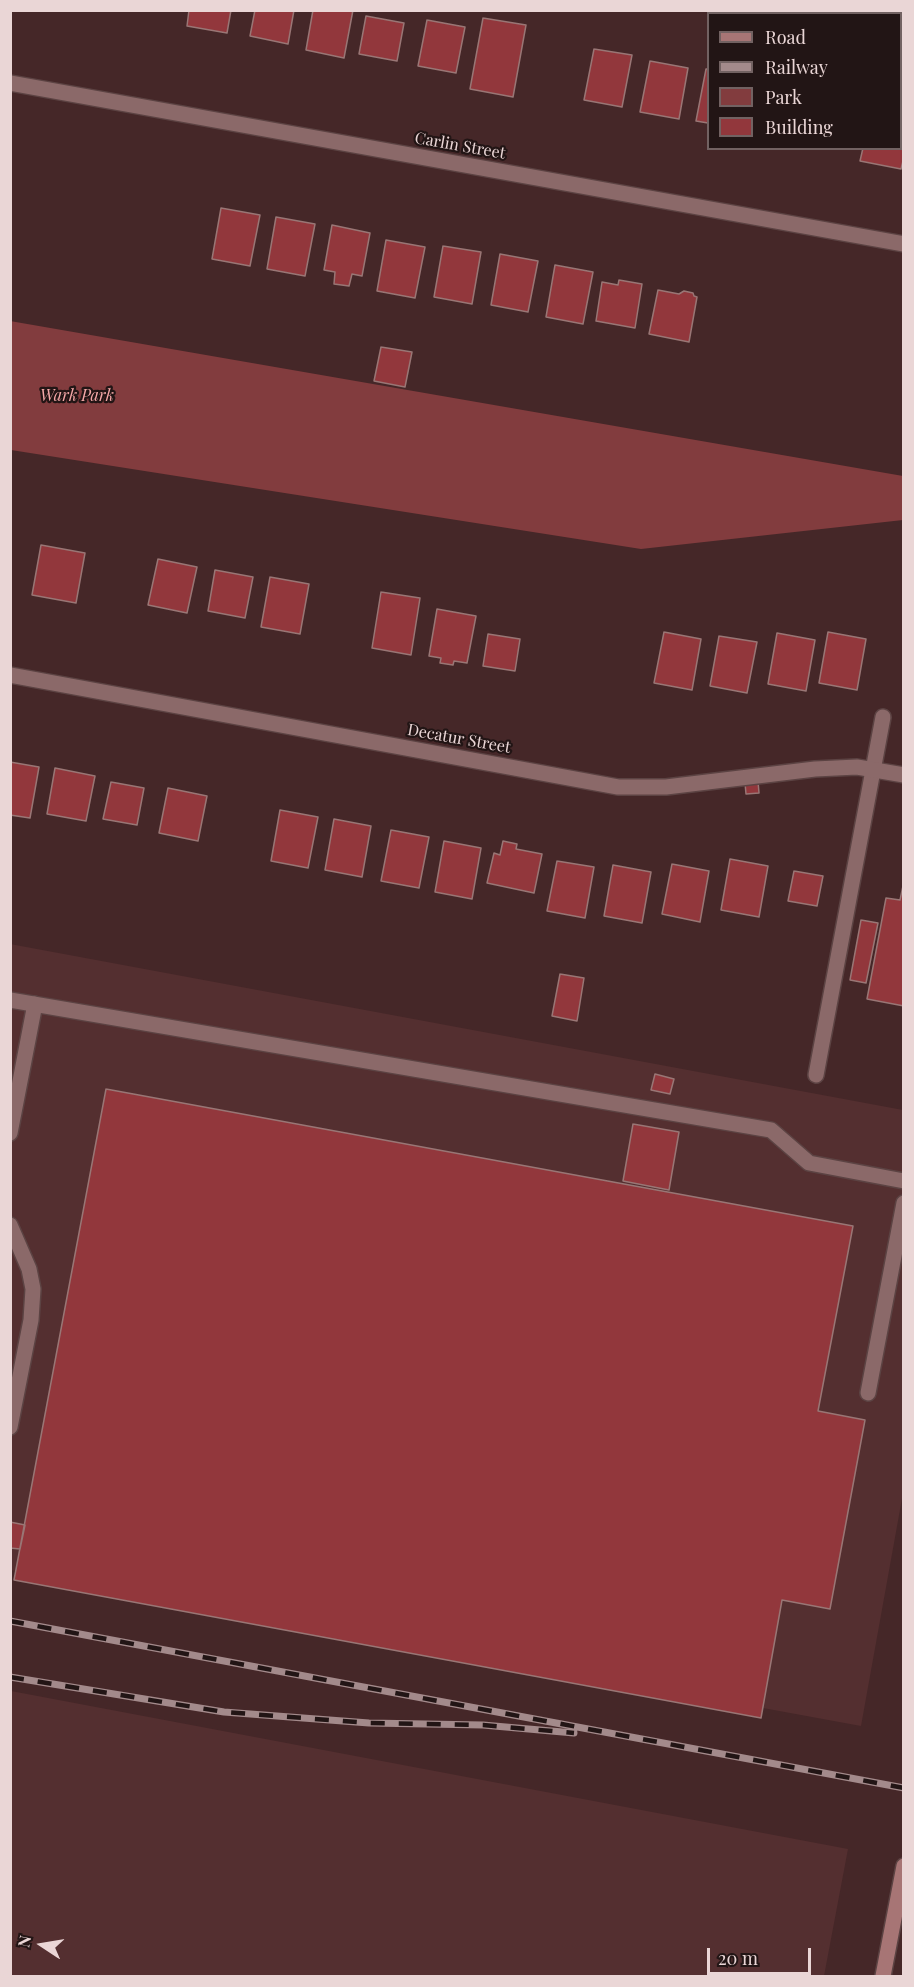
<!DOCTYPE html>
<html>
<head>
<meta charset="utf-8">
<style>
	body { margin:0 }
	#map { position:relative; width:914px; height:1987px; overflow:hidden; background:#452728; font-family:"Playfair Display",serif }
	canvas { display:block }
	.frame { position:absolute; inset:0; border:12px solid #ead6d6; pointer-events:none }
	.legend { position:absolute; left:707px; top:12px; width:195px; height:138px; box-sizing:border-box; background:#221515; border:2px solid #726262; margin:0; padding:8px 10px; list-style:none; font-size:18px; color:#ead6d6 }
	.legend li { display:flex; align-items:center; gap:12px; height:30px }
	.legend b { width:30px; border:2px solid #726262 }
	.north { position:absolute; left:12px; top:1915px; width:60px; height:60px; -webkit-text-stroke:4px #221515; paint-order:stroke; rotate:282deg; font-size:16px; font-weight:700; line-height:24px; text-align:center; color:#ead6d6 }
	.north::after { content:''; display:block; margin:auto; width:21px; height:27px; background:#ead6d6; clip-path:polygon(50% 0,100% 100%,50% 72%,0 100%) }
	.scale { position:absolute; left:707px; top:1948px; width:104px; height:27px; box-sizing:border-box; border:3px solid #ead6d6; border-top:0; padding-left:8px; font-size:18px; line-height:21px; white-space:nowrap; color:#ead6d6; -webkit-text-stroke:4px #221515; paint-order:stroke }
</style>
</head>
<body>
<div id="map">
<canvas width="914" height="1987"></canvas>
<div class="frame"></div>
<ul class="legend">
<li><b style="height:8px;background:#a77575"></b>Road</li>
<li><b style="height:8px;background:#a38a8b"></b>Railway</li>
<li><b style="height:16px;background:#823c3e"></b>Park</li>
<li><b style="height:16px;background:#92373c"></b>Building</li>
</ul>
<div class="north">N</div>
<div class="scale">20 m</div>
</div>
<script>
const c = document.querySelector('canvas').getContext('2d');
c.lineJoin = 'round';
function fillPath(path, color) { c.fillStyle = color; c.fill(path, 'evenodd'); }
const toPath = rows => new Path2D(rows.map(r => 'M' + r).join(''));
function strokePath(path, color, width, dash) { c.strokeStyle = color; c.lineWidth = width; c.lineCap = dash ? 'butt' : 'round'; c.setLineDash(dash || []); c.stroke(path); }
function label(font, color, halo, rows, align = 'center') {
  c.font = font + ' "Playfair Display",serif'; c.lineWidth = 4.5; c.setLineDash([]); c.textBaseline = 'middle'; c.strokeStyle = halo; c.fillStyle = color; for (const [text, x, y, turn = 0] of rows) {
    c.save(); c.translate(x, y); c.rotate((+turn || 0) * Math.PI / 180); c.textAlign = isNaN(turn) ? turn : align; if (halo) c.strokeText(text, 0, 0); c.fillText(text, 0, 0); c.restore();
  }
}
const built = toPath([
	[10,944,903,1110,903,1493,861,1726,11,1570],
	[11,1691,848,1849,824,1976,11,1976]
]);
const green = toPath([
	[10,321,903,476,903,520,641,549,11,450]
]);
const building = toPath([
	[189,10,231,10,227,33,187,26,189,10],
	[255,10,294,10,288,44,250,36,255,10],
	[313,10,353,10,344,58,306,50,313,10],
	[366,16,404,23,397,61,359,54,366,16],
	[483,18,526,25,513,97,470,89,483,18],
	[427,20,465,27,456,73,418,66,427,20],
	[594,49,632,55,622,107,584,100,594,49],
	[650,61,688,68,679,119,640,112,650,61],
	[706,69,708,69,708,123,696,121,706,69],
	[900,97,904,97,904,157,901,169,860,161,863,148,900,148,900,97],
	[221,208,260,215,250,266,212,259,221,208],
	[276,217,315,224,305,276,267,269,276,217],
	[332,225,370,233,362,276,352,274,349,286,334,284,335,272,324,270,332,225],
	[386,240,425,247,415,298,377,291,386,240],
	[443,246,481,252,472,304,434,297,443,246],
	[500,254,538,261,528,312,491,305,500,254],
	[555,265,593,272,583,324,546,317,555,265],
	[619,280,642,284,635,328,596,321,602,282,618,285,619,280],
	[658,290,679,294,684,291,693,293,694,296,697,297,689,342,649,334,658,290],
	[381,347,412,352,405,387,374,381,381,347],
	[41,545,85,553,76,603,32,595,41,545],
	[158,559,197,567,187,613,148,605,158,559],
	[215,570,253,577,245,618,208,611,215,570],
	[270,577,309,584,300,634,261,627,270,577],
	[381,592,420,598,411,655,372,648,381,592],
	[437,609,476,616,467,663,454,661,453,665,440,663,441,658,429,656,437,609],
	[664,632,701,639,692,690,654,683,664,632],
	[828,632,866,639,857,690,819,683,828,632],
	[777,633,815,640,806,691,768,684,777,633],
	[488,634,520,639,515,671,483,666,488,634],
	[719,636,757,642,747,693,710,686,719,636],
	[10,762,39,767,30,818,10,815,10,762],
	[55,768,95,776,86,821,47,814,55,768],
	[758,781,759,793,746,794,745,783,758,781],
	[111,782,144,788,137,825,103,819,111,782],
	[168,788,207,796,198,841,159,833,168,788],
	[280,810,318,817,308,868,271,861,280,810],
	[334,819,371,826,362,877,325,870,334,819],
	[391,830,429,837,419,888,381,881,391,830],
	[444,841,481,848,472,899,435,892,444,841],
	[503,841,517,844,516,849,542,854,534,893,487,883,494,853,500,855,503,841],
	[730,859,768,866,759,917,721,910,730,859],
	[557,861,594,867,585,918,547,911,557,861],
	[672,864,709,871,700,922,662,914,672,864],
	[613,865,651,872,642,923,604,916,613,865],
	[794,871,823,876,817,906,788,901,794,871],
	[903,886,904,886,904,1006,867,999,886,898,900,900,903,886],
	[861,920,878,923,866,983,850,980,861,920],
	[560,974,584,978,577,1021,552,1016,560,974],
	[655,1074,674,1079,670,1094,651,1090,655,1074],
	[106,1089,853,1226,818,1411,865,1420,830,1609,782,1600,761,1718,14,1580,106,1089],
	[633,1124,679,1132,669,1190,623,1181,633,1124],
	[10,1522,25,1525,20,1549,10,1548,10,1522]
]);
const lane = toPath([
	[10,1000,771,1130,809,1163,904,1181],
	[816,1075,883,717],
	[10,1133,35,1004],
	[10,1225,29,1269,33,1289,31,1320,10,1427],
	[868,1393,904,1203]
]);
const street = toPath([
	[10,83,904,244],
	[10,675,618,787,666,787,815,769,857,767,904,775]
]);
const secondary = toPath([
	[883,1976,904,1866]
]);
const rail = toPath([
	[10,1621,904,1788],
	[10,1677,224,1712,369,1723,483,1725,574,1733]
]);
const streetNames = [
	["Carlin Street",460,146,10],
	["Decatur Street",459,739,10]
];
const parkNames = [
	["Wark Park",77,396]
];
fillPath(built, '#542f30');
fillPath(green, '#823c3e');
fillPath(building, '#92373c');
strokePath(building, '#997675', 1.5);
strokePath(lane, '#5c4343', 18);
strokePath(street, '#5c4343', 18);
strokePath(secondary, '#5c4343', 18);
strokePath(lane, '#8b6969', 15);
strokePath(street, '#8b6969', 15);
strokePath(secondary, '#a77575', 15);
strokePath(rail, '#a38a8b', 7);
strokePath(rail, '#221515', 4.5, [14]);
label('16px', '#ead6d6', '#221515', streetNames);
label('italic 16px', '#f6a8a8', '#221515', parkNames);
</script>
</body>
</html>
